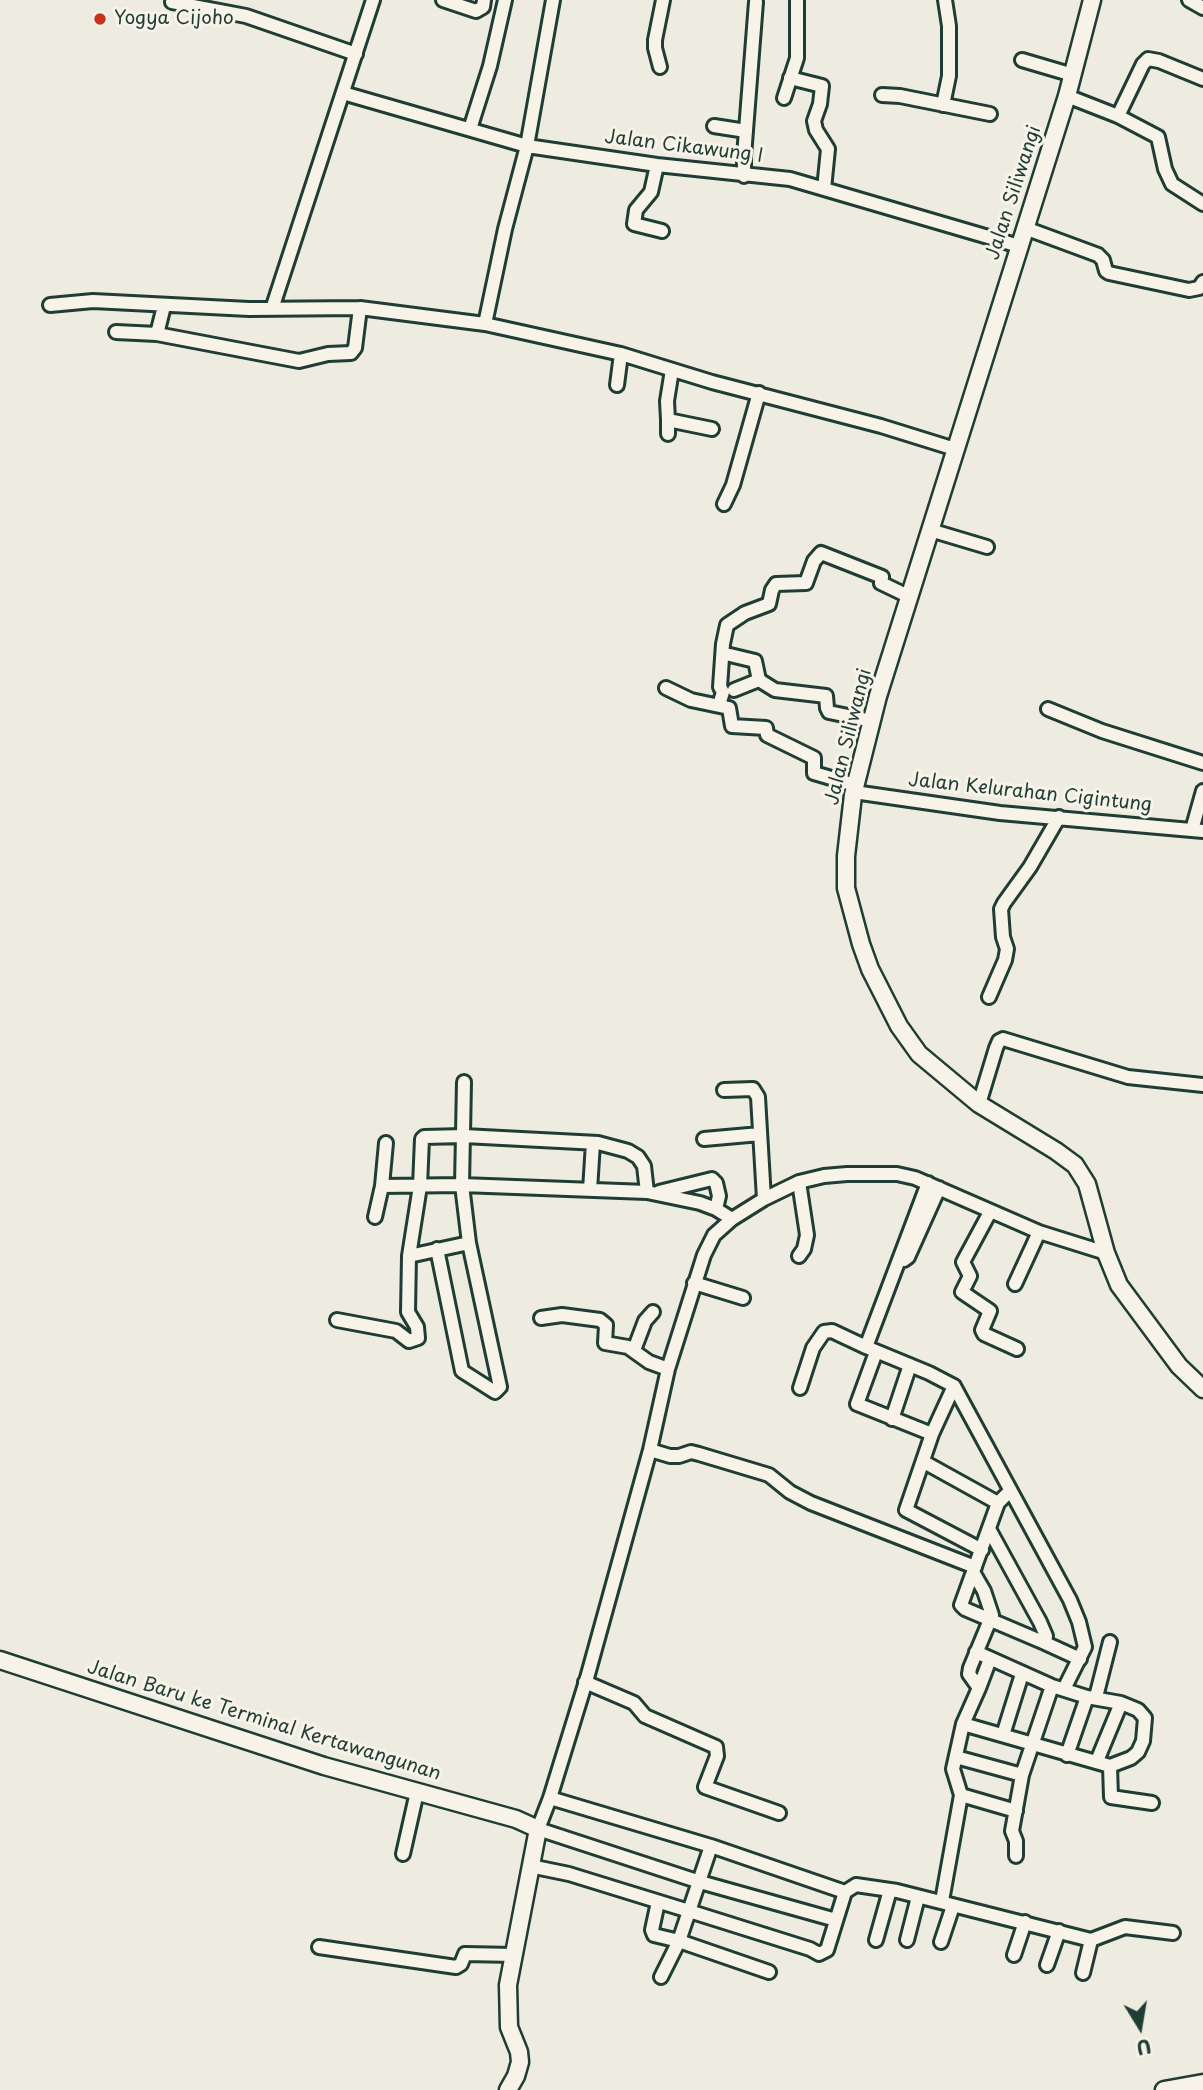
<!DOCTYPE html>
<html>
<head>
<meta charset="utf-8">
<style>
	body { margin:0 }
	#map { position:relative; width:1203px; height:2090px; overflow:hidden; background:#eeece1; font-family:"Playpen Sans",sans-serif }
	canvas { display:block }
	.north { position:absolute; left:1105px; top:1992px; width:70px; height:70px; -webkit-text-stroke:5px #f7f3e8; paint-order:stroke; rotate:169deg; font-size:19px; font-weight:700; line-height:28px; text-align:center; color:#1f3d34 }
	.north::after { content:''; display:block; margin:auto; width:24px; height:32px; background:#1f3d34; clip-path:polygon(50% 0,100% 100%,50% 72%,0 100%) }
</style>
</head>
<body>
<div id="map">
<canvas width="1203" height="2090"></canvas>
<div class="north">U</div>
</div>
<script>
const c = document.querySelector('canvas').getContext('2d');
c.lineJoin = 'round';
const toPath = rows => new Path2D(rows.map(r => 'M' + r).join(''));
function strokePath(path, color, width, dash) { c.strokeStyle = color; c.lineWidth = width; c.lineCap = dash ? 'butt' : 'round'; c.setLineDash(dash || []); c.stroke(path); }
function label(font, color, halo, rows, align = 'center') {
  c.font = font + ' "Playpen Sans",sans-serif'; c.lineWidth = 6; c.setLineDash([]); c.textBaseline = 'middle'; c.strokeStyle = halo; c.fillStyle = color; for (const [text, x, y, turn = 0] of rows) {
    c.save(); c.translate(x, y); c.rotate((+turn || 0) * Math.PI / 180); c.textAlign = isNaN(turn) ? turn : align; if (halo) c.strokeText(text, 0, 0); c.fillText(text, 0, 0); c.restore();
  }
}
const minor = toPath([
	[443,0,476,11,483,7,484,0],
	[1189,0,1203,8],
	[172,2,246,16,356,54],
	[1022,60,1073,75],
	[660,67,655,48,655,40,663,0],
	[790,78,822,86,820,104,814,121,816,130,828,149,824,189],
	[343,93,527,146,657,165,790,179,1019,246],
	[882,95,900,96,990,114],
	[1067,96,1118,116,1158,137,1165,169,1172,184,1203,204],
	[784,98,797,58,797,0],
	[943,105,949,76,949,26,945,0],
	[1118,116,1143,64,1148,59,1159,61,1203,79],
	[714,126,746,131],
	[470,129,490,66,505,0],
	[657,165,651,192,636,210,634,224,662,231],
	[744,176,744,156,756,2],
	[1025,228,1098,255,1103,260,1106,271,1109,273,1189,290,1199,288,1203,282],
	[50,305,93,301,249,309,360,308,485,324,621,354,712,382,881,426,955,449],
	[272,309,373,0],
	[485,324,505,229,527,146,553,0],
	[116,332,157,334,299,361,328,354,351,353,355,348,360,308],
	[157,334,164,306],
	[617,385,621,354],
	[668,420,667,401,672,370],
	[668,434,668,420,712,429],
	[724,504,733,485,759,393],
	[930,530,987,547],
	[730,655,755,661,759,680],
	[666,688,691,700,729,708,732,726,766,728,767,735,814,758,814,773,855,785],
	[734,690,759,680,775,690,826,696,827,708,829,712,872,721],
	[719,705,723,692,720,687,723,644,727,625,745,613,769,604,772,590,776,584,806,583,814,561,821,553,882,577,881,583,908,596],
	[1048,709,1102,731,1203,763],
	[854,792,1000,813,1203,831],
	[1192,830,1203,791],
	[989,997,1005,960,1007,949,1003,937,1001,909,1004,903,1030,867,1059,817],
	[724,1090,753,1089,758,1097,764,1199],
	[979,1104,996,1048,999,1041,1003,1039,1128,1077,1203,1085],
	[704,1139,760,1134],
	[928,1183,866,1347,929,1373,954,1386,1070,1600,1079,1622,1085,1647,1064,1689],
	[382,1186,462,1185,647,1192,700,1203,716,1209,732,1219],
	[590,1190,593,1143],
	[659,1192,712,1179,716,1183,719,1196,716,1209],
	[990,1212,963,1262,970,1276,962,1292,990,1311,982,1330,984,1334,1017,1349],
	[375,1217,382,1186,386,1143],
	[437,1249,462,1371,495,1392,500,1387,469,1243,462,1185,464,1082],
	[409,1256,469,1243],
	[799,1256,804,1249,807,1235,799,1182],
	[904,1260,908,1257,939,1188],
	[694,1283,743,1298],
	[1015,1284,1039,1232],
	[541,1318,562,1315,600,1320,606,1325,605,1343,628,1347,649,1362,668,1369],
	[337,1320,396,1331,409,1341,418,1338,417,1327,408,1312,409,1256,420,1186,422,1139,424,1137,464,1136,598,1143,628,1151,638,1157,644,1166,647,1192],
	[634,1350,645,1321,653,1312],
	[876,1352,857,1404,932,1434],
	[954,1386,932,1434,906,1510,982,1550],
	[800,1388,813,1348,824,1332,832,1331,866,1347],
	[892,1419,910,1365],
	[650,1450,670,1456,679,1456,691,1452,699,1454,769,1475,790,1492,811,1503,975,1567],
	[924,1462,998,1503],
	[1010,1491,998,1503,961,1605,965,1609,1045,1643],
	[989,1529,1040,1622,1046,1636,1045,1643,1080,1659],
	[585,1682,634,1703,645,1716,716,1747,717,1756,705,1787,779,1813],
	[979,1688,990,1659],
	[1096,1697,1110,1642],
	[963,1724,1110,1766,1131,1758,1138,1752,1143,1741,1145,1718,1138,1710,1121,1703,1087,1697,1052,1686,976,1652],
	[1003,1735,1022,1674],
	[1067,1755,1087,1697],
	[956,1757,1022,1775],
	[1097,1761,1121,1703],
	[1110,1766,1111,1797,1152,1803],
	[961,1795,1016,1811],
	[550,1798,711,1846,845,1892,856,1885,897,1891,1091,1940,1125,1927,1173,1933],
	[403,1854,417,1792],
	[1016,1856,1016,1841,1012,1831,1022,1775,1052,1686],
	[530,1866,569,1874,689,1911,810,1949,819,1954,827,1950,845,1892],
	[942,1901,961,1795,953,1769,963,1724,979,1688,969,1674,970,1668,992,1615,984,1591,973,1572],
	[658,1902,652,1930,654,1935,679,1941,769,1972],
	[836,1920,700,1882,538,1829,550,1798,587,1678,650,1450,668,1369,704,1255,714,1235,732,1219,764,1199,799,1182,824,1176,847,1174,897,1174,915,1178,1039,1232,1106,1253],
	[876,1940,890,1890],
	[907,1940,918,1897],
	[941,1942,953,1906],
	[319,1947,456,1967,461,1964,465,1954,514,1955],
	[1014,1955,1025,1922],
	[1047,1965,1059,1931],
	[1083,1973,1091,1940],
	[661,1977,679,1941,711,1846]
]);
const major = toPath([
	[1092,0,1067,96,878,696,853,795,846,856,846,888,861,944,870,969,899,1026,919,1054,979,1104,1056,1151,1075,1165,1087,1184,1106,1253,1119,1285,1179,1366,1203,1389],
	[0,1660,324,1766,516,1819,538,1829,508,1985,509,2027,519,2052,520,2062,516,2076,508,2090],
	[1164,2090,1203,2083]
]);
const markers = [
	[100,19,7,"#c8321e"]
];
const poiNames = [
	["Yogya Cijoho",114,19]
];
const streetNames = [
	["Jalan Cikawung I",684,147,7],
	["Jalan Siliwangi",1014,193,-72],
	["Jalan Siliwangi",849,737,-76],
	["Jalan Kelurahan Cigintung",1030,793,6],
	["Jalan Baru ke Terminal Kertawangunan",264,1721,17]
];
strokePath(minor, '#1f3d34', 18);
strokePath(major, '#1f3d34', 21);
strokePath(minor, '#f7f3e8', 12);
strokePath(major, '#f7f3e8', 16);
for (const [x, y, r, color] of markers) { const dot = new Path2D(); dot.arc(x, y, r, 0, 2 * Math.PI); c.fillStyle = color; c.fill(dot); strokePath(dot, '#f7f3e8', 2.5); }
label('19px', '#1f3d34', '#f7f3e8', poiNames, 'left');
label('19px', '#1f3d34', '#f7f3e8', streetNames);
</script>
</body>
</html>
